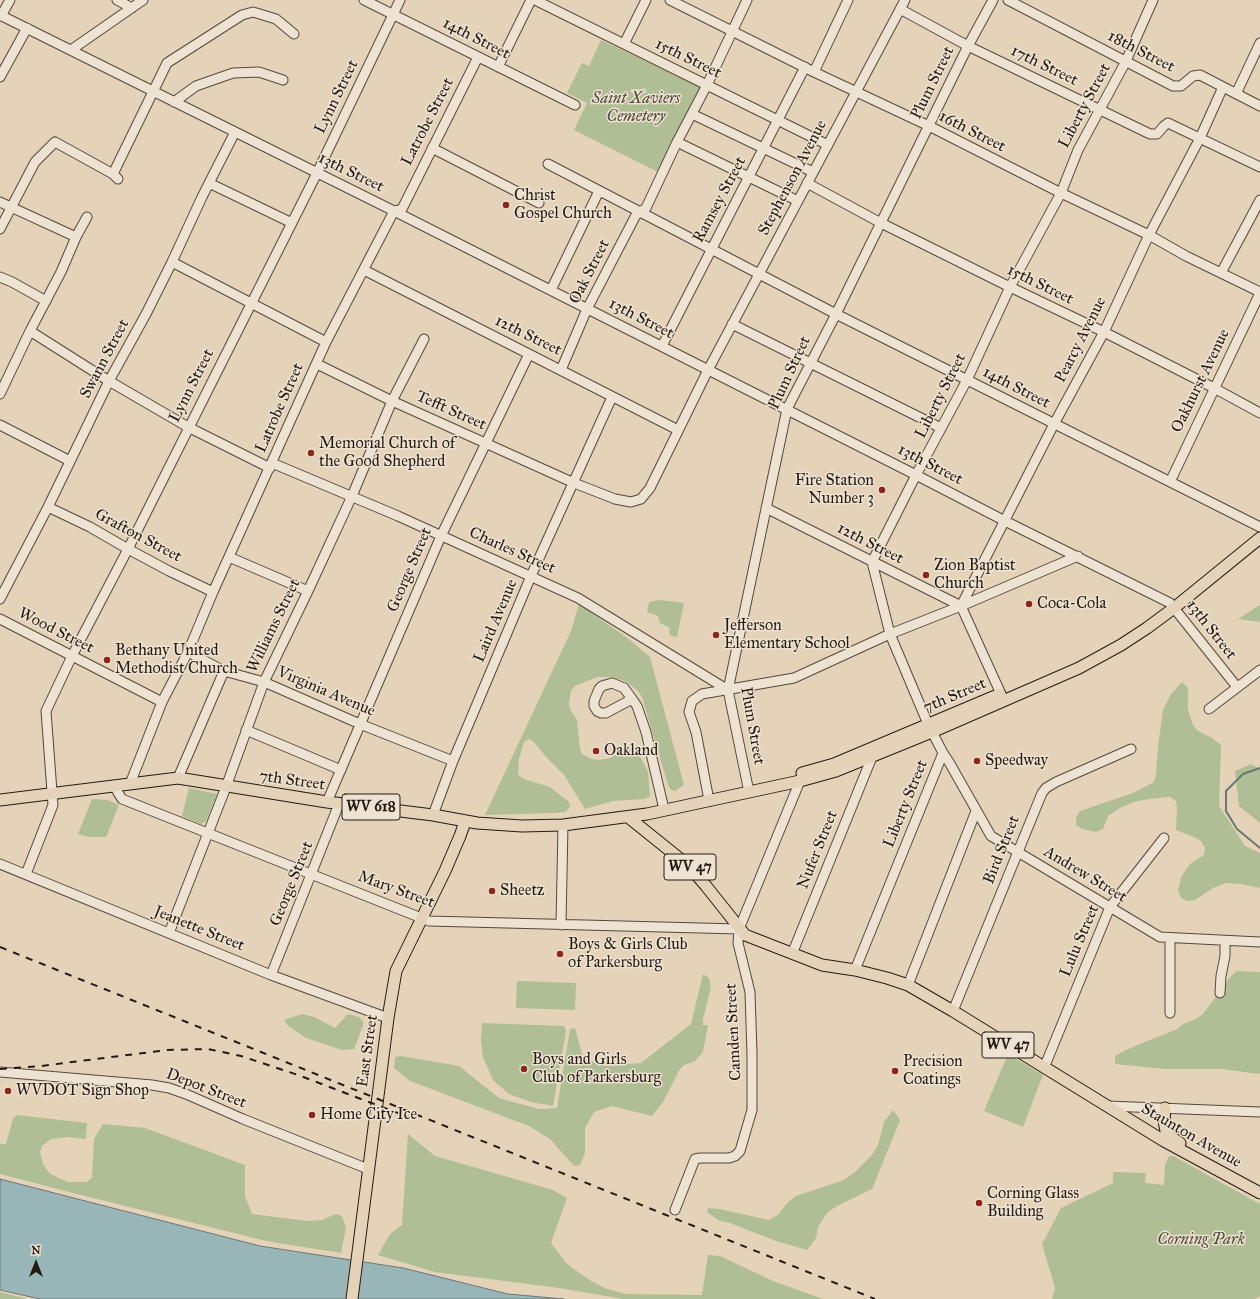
<!DOCTYPE html>
<html>
<head>
<meta charset="utf-8">
<style>
	body { margin:0 }
	#map { position:relative; width:1260px; height:1299px; overflow:hidden; background:#e5d3b9; font-family:"IM FELL Great Primer",serif }
	canvas { display:block }
	.north { position:absolute; left:16px; top:1243px; width:40px; height:40px; -webkit-text-stroke:3px #eee2d2; paint-order:stroke; rotate:0deg; font-size:11px; font-weight:700; line-height:16px; text-align:center; color:#251a10 }
	.north::after { content:''; display:block; margin:auto; width:14px; height:18px; background:#251a10; clip-path:polygon(50% 0,100% 100%,50% 72%,0 100%) }
</style>
</head>
<body>
<div id="map">
<canvas width="1260" height="1299"></canvas>
<div class="north">N</div>
</div>
<script>
const c = document.querySelector('canvas').getContext('2d');
c.lineJoin = 'round';
function fillPath(path, color) { c.fillStyle = color; c.fill(path, 'evenodd'); }
const toPath = rows => new Path2D(rows.map(r => 'M' + r).join(''));
function strokePath(path, color, width, dash) { c.strokeStyle = color; c.lineWidth = width; c.lineCap = dash ? 'butt' : 'round'; c.setLineDash(dash || []); c.stroke(path); }
function label(font, color, halo, rows, align = 'center') {
  c.font = font + ' "IM FELL Great Primer",serif'; c.lineWidth = 3; c.setLineDash([]); c.textBaseline = 'middle'; c.strokeStyle = halo; c.fillStyle = color; for (const [text, x, y, turn = 0] of rows) {
    c.save(); c.translate(x, y); c.rotate((+turn || 0) * Math.PI / 180); c.textAlign = isNaN(turn) ? turn : align; if (halo) c.strokeText(text, 0, 0); c.fillText(text, 0, 0); c.restore();
  }
}
const green = toPath([
	[601,40,701,88,660,173,574,130,587,103,567,93,582,63,589,66],
	[660,600,684,603,677,637,671,636,669,633,670,628,660,623,658,616,647,612,649,602],
	[579,604,630,640,650,657,684,785,675,791,671,790,668,785,642,697,638,691,628,683,622,680,610,677,597,677,575,686,571,691,569,703,570,709,577,720,580,749,582,754,592,759,598,760,610,758,625,750,631,748,637,750,648,772,650,796,645,799,613,801,585,809,564,775,546,757,534,742,529,739,524,742,519,759,518,774,522,778,527,780,550,787,569,802,570,807,565,812,553,813,485,815,571,631],
	[1260,605,1260,622,1238,619],
	[1182,682,1188,688,1188,710,1193,725,1198,731,1212,738,1221,745,1219,806,1245,846,1260,853,1260,888,1241,884,1226,883,1213,888,1195,900,1187,901,1181,898,1178,891,1181,877,1190,864,1204,855,1205,848,1201,841,1196,838,1176,830,1177,808,1176,801,1170,797,1149,799,1134,802,1120,808,1108,816,1103,829,1096,832,1082,829,1076,825,1076,818,1080,811,1133,793,1154,782,1156,775,1158,746,1163,710,1171,694],
	[1251,764,1260,769,1260,823,1239,806,1235,771],
	[189,788,217,794,206,821,201,824,182,816],
	[92,799,108,800,119,805,106,837,89,837,78,834],
	[1237,971,1260,972,1260,1073,1258,1074,1222,1069,1164,1069,1115,1064,1115,1056,1122,1052,1135,1046,1170,1032,1177,1029,1183,1024,1196,1019,1203,1014,1231,976],
	[703,974,709,978,711,987,703,1019,703,1025,708,1025,703,1052,695,1061,684,1065,680,1069,663,1102,652,1116,612,1106,594,1112,585,1128,585,1153,580,1165,574,1166,550,1139,529,1126,410,1081,394,1068,395,1057,401,1056,459,1066,499,1098,539,1109,557,1108,570,1029,575,1028,583,1058,605,1066,641,1063,691,1024],
	[517,981,576,983,575,1010,516,1008],
	[302,1014,314,1017,335,1028,348,1014,359,1017,363,1021,363,1026,354,1049,342,1050,306,1038,287,1025,284,1020],
	[482,1023,564,1026,566,1031,553,1106,531,1102,509,1094,493,1080,483,1057,481,1041],
	[1008,1054,1043,1075,1023,1127,984,1111],
	[893,1110,900,1120,872,1189,837,1206,827,1213,818,1227,816,1238,807,1250,776,1241,730,1223,718,1220,707,1212,708,1208,719,1209,769,1220,779,1214,787,1203,796,1196,844,1180,855,1172,872,1155,878,1145,884,1122],
	[17,1115,87,1123,86,1139,68,1137,51,1139,42,1146,40,1152,43,1164,50,1174,68,1182,87,1182,92,1177,94,1139,103,1124,145,1128,245,1165,245,1196,252,1214,307,1221,322,1220,336,1214,342,1216,346,1228,341,1253,266,1241,69,1192,0,1174,0,1144,6,1144,13,1118],
	[408,1134,435,1156,553,1190,567,1198,551,1243,567,1264,591,1281,607,1289,626,1294,702,1295,708,1255,720,1256,773,1281,823,1299,623,1299,559,1288,435,1272,378,1255,390,1234,402,1225],
	[1169,1156,1173,1156,1260,1204,1260,1296,1255,1299,1052,1299,1055,1288,1042,1244,1061,1208,1113,1183,1113,1172,1146,1173,1145,1183,1164,1185,1165,1165],
	[0,1292,28,1299,0,1299]
]);
const water = toPath([
	[0,1179,260,1246,403,1268,508,1294,564,1299,40,1299,0,1290,0,1179]
]);
const stream = toPath([
	[1260,768,1243,774,1226,791,1226,811,1237,829,1260,848]
]);
const minor = toPath([
	[117,0,132,8],
	[364,0,575,105],
	[535,0,828,145],
	[670,0,814,72,929,126,1061,193,1149,235,1186,256,1260,292],
	[1008,0,1173,86,1181,86,1193,76,1200,75,1260,106],
	[1153,0,1126,61,1078,150,1061,193,1010,287,967,380,916,475,872,562,890,634,928,724,943,753,949,762,991,836,1160,937,1260,942],
	[900,9,968,46,1150,134,1157,134,1164,126,1168,123,1260,167],
	[0,15,394,211,916,475,1005,521,1170,603,1237,687],
	[1,16,10,0],
	[624,44,646,0],
	[71,50,143,0],
	[498,67,531,0],
	[814,72,848,0],
	[0,77,27,28],
	[1236,94,1260,43],
	[174,102,196,86,233,73,259,72,283,80],
	[692,114,813,172],
	[677,142,798,201],
	[432,148,539,203],
	[548,164,836,314,1260,527],
	[113,174,167,63,242,15,253,12,276,19,294,34],
	[209,183,292,223],
	[807,183,881,223,1010,287,1104,332,1214,388,1260,413],
	[0,202,76,237],
	[0,229,35,162,55,142,113,174,118,179],
	[172,262,326,342],
	[364,270,678,430],
	[1221,273,1260,200],
	[0,277,12,282,46,301],
	[551,290,599,191],
	[732,324,941,428],
	[30,331,109,381,188,427,270,468],
	[662,346,805,67],
	[317,364,392,401,574,483,615,499,631,502,641,499,650,488,708,370,905,0],
	[561,370,587,309,636,215,646,208,677,142,707,85,747,0],
	[0,394,30,331,61,272,76,237,87,217],
	[0,425,70,461],
	[272,463,398,516,578,598,728,690],
	[1170,482,1260,293],
	[48,507,90,527,128,549,169,571,213,592],
	[766,508,961,606],
	[229,557,308,591],
	[0,599,48,507,109,381,146,314,172,262,202,197,235,132],
	[961,606,1054,424,1104,332,1149,235,1200,138,1223,87],
	[961,606,1001,694],
	[0,619,162,702],
	[188,652,224,671,264,682,360,724,453,761],
	[632,699,606,713,601,713,597,711,594,706,594,701,599,689,602,686,612,683,624,688,632,699,637,706,646,732,663,805],
	[1209,709,1260,670],
	[246,730,341,770],
	[178,778,224,671],
	[130,784,162,702,188,652,213,592,326,342,394,211,402,209,478,57],
	[114,786,122,799,429,921,739,929],
	[749,792,728,690,787,409,836,314,968,46,993,0],
	[708,795,696,732,689,712,692,701,702,694,794,678,890,634,961,606,1078,556],
	[327,802,441,536,529,354],
	[433,815,453,761,531,576,612,397],
	[0,864,271,975,388,1018],
	[26,874,53,805,46,711,72,656,128,549,317,173,400,0],
	[561,925,563,825],
	[169,933,226,787,264,682,308,591,352,496,392,401,424,339],
	[792,954,872,757],
	[855,970,943,753],
	[271,975,339,804],
	[908,985,976,811],
	[1220,993,1221,976,1225,956,1225,941],
	[953,1011,1042,793,1046,788,1056,782,1131,749],
	[1170,1013,1170,938],
	[1044,1068,1110,907,1164,838],
	[0,1072,152,1085,169,1088,186,1094,243,1119,368,1169],
	[1108,1106,1260,1112],
	[675,1210,695,1159,700,1158,729,1158,735,1156,740,1151,752,1110,752,1054,750,992,738,943,739,929,802,776]
]);
const major = toPath([
	[802,773,834,764,1000,694],
	[0,800,178,778,327,802,433,815,477,823,522,826,563,825,647,814,800,781,836,771,932,732,1079,668,1121,645,1147,628,1174,608,1260,538],
	[628,817,689,866,706,886,745,935,822,965,855,970,887,978,908,985,953,1011,1164,1141,1260,1193],
	[1165,1108,1164,1121,1166,1131,1170,1136,1180,1143],
	[352,1299,388,1018,396,971,445,871,460,836,465,822]
]);
const rail = toPath([
	[0,947,875,1299],
	[0,1069,41,1066,167,1050,208,1049,241,1056,298,1075,411,1118]
]);
const markers = [
	[506,205,4,"#8f2418"],
	[311,453,4,"#8f2418"],
	[882,490,4,"#8f2418"],
	[926,575,4,"#8f2418"],
	[1029,604,4,"#8f2418"],
	[716,635,4,"#8f2418"],
	[107,660,4,"#8f2418"],
	[596,751,4,"#8f2418"],
	[977,761,4,"#8f2418"],
	[492,891,4,"#8f2418"],
	[560,954,4,"#8f2418"],
	[524,1069,4,"#8f2418"],
	[895,1071,4,"#8f2418"],
	[8,1091,4,"#8f2418"],
	[312,1115,4,"#8f2418"],
	[979,1203,4,"#8f2418"]
];
const shields = [
	[371,807,58],
	[690,867,52],
	[1008,1045,52]
];
const shieldNames = [
	["WV 618",371,807],
	["WV 47",690,867],
	["WV 47",1008,1045]
];
const streetNames = [
	["14th Street",476,39,27],
	["18th Street",1141,52,27],
	["15th Street",688,59,26],
	["17th Street",1044,66,26],
	["Plum Street",933,83,-64],
	["Lynn Street",337,97,-64],
	["Liberty Street",1085,106,-62],
	["Latrobe Street",428,122,-63],
	["16th Street",972,132,27],
	["13th Street",351,173,26],
	["Stephenson Avenue",793,178,-62],
	["Ramsey Street",720,200,-62],
	["Oak Street",590,272,-63],
	["15th Street",1040,285,26],
	["13th Street",641,319,27],
	["12th Street",528,336,26],
	["Pearcy Avenue",1081,340,-63],
	["Swann Street",105,359,-62],
	["Plum Street",790,373,-65],
	["Oakhurst Avenue",1201,381,-64],
	["Lynn Street",192,386,-63],
	["14th Street",1016,388,27],
	["Liberty Street",941,396,-63],
	["Latrobe Street",280,408,-66],
	["Tefft Street",451,411,24],
	["13th Street",930,465,27],
	["Grafton Street",138,536,28],
	["12th Street",870,544,27],
	["Charles Street",512,551,24],
	["George Street",410,570,-67],
	["Laird Avenue",496,621,-67],
	["Williams Street",274,626,-64],
	["13th Street",1211,630,52],
	["Wood Street",56,631,27],
	["Virginia Avenue",326,692,23],
	["7th Street",955,696,-23],
	["Plum Street",752,726,80],
	["7th Street",292,781,8],
	["Liberty Street",906,804,-68],
	["Nufer Street",818,850,-68],
	["Bird Street",1002,850,-68],
	["Andrew Street",1085,875,31],
	["George Street",292,884,-68],
	["Mary Street",396,890,20],
	["Jeanette Street",199,929,22],
	["Lulu Street",1080,941,-67],
	["Camden Street",734,1032,-93],
	["East Street",368,1051,-82],
	["Depot Street",206,1089,21],
	["Staunton Avenue",1191,1136,30]
];
const parkNames = [
	["Saint Xaviers",636,99],
	["Cemetery",636,117],
	["Corning Park",1201,1240]
];
const poiNames = [
	["Christ",514,196],
	["Gospel Church",514,214],
	["Memorial Church of",319,444],
	["the Good Shepherd",319,462],
	["Fire Station",874,481,"right"],
	["Number 3",874,499,"right"],
	["Zion Baptist",934,566],
	["Church",934,584],
	["Coca-Cola",1037,604],
	["Jefferson",724,626],
	["Elementary School",724,644],
	["Bethany United",115,651],
	["Methodist Church",115,669],
	["Oakland",604,751],
	["Speedway",985,761],
	["Sheetz",500,891],
	["Boys & Girls Club",568,945],
	["of Parkersburg",568,963],
	["Boys and Girls",532,1060],
	["Club of Parkersburg",532,1078],
	["Precision",903,1062],
	["Coatings",903,1080],
	["WVDOT Sign Shop",16,1091],
	["Home City Ice",320,1115],
	["Corning Glass",987,1194],
	["Building",987,1212]
];
fillPath(green, '#afbe94');
fillPath(water, '#98b6b7');
strokePath(water, '#6a7874', 1);
strokePath(stream, '#6a7874', 2);
strokePath(minor, '#55483a', 11);
strokePath(major, '#251a10', 13);
strokePath(minor, '#eee2d2', 9);
strokePath(major, '#e5d3b9', 11);
strokePath(rail, '#251a10', 2, [7, 7]);
for (const [x, y, r, color] of markers) { const dot = new Path2D(); dot.arc(x, y, r, 0, 2 * Math.PI); c.fillStyle = color; c.fill(dot); strokePath(dot, '#eee2d2', 1.5); }
for (const [x, y, w] of shields) { const box = new Path2D(); box.roundRect(x - w / 2, y - 13, w, 26, 3); c.fillStyle = '#eee2d2'; c.fill(box); strokePath(box, '#251a10', 1); }
label('bold 15px', '#251a10', null, shieldNames);
label('16px', '#251a10', '#eee2d2', streetNames);
label('italic 16px', '#4e4b38', '#eee2d2', parkNames);
label('16px', '#251a10', '#eee2d2', poiNames, 'left');
</script>
</body>
</html>
